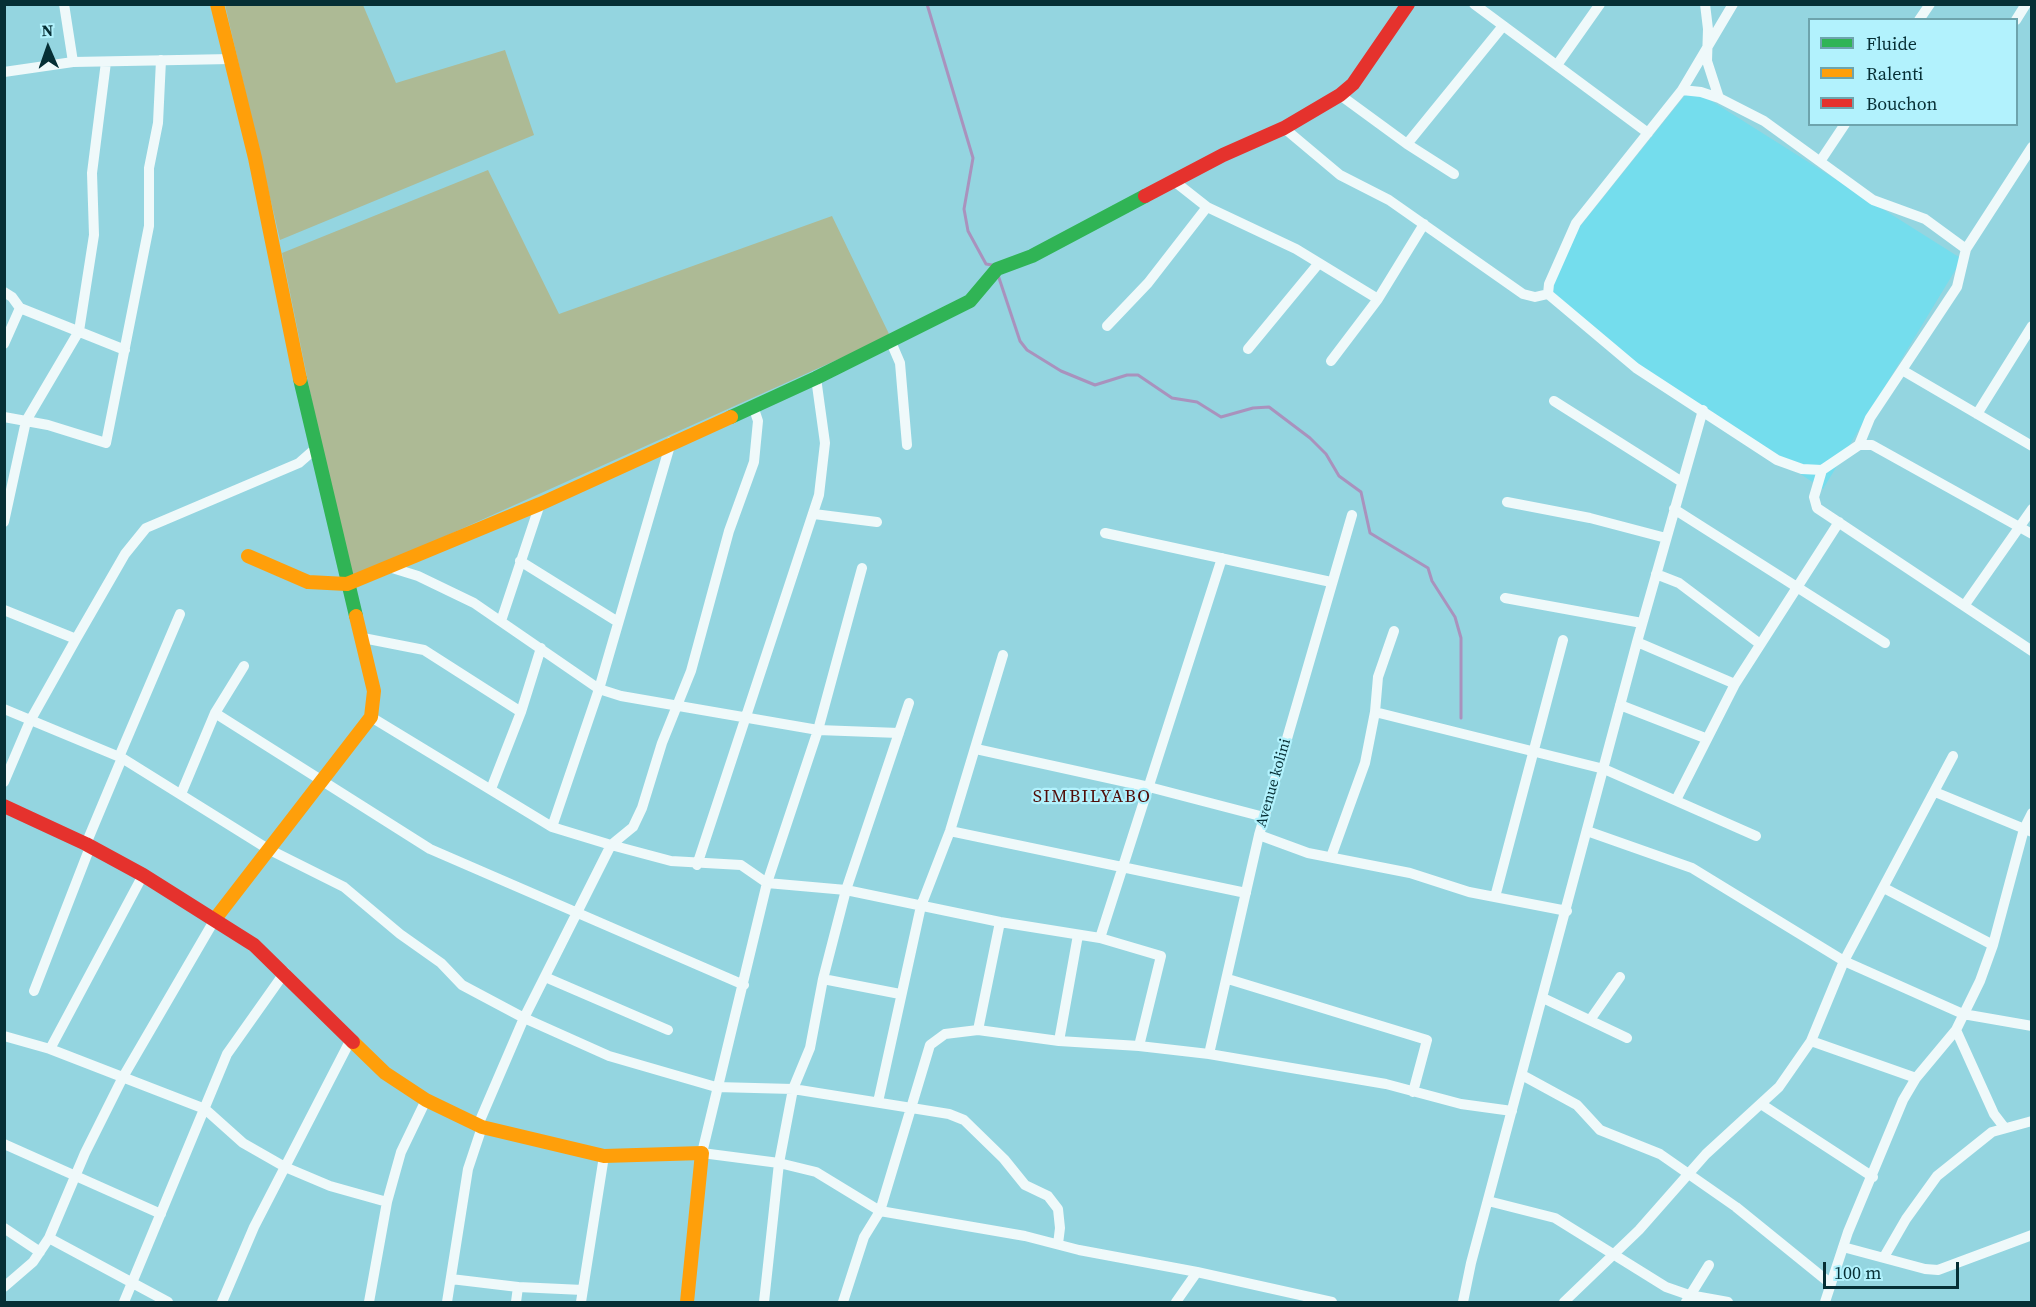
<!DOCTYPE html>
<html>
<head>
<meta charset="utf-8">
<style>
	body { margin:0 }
	#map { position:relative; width:2036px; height:1307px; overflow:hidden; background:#94d5e0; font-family:"Source Serif 4",serif }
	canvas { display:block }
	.frame { position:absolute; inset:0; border:6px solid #062f35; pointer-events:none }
	.legend { position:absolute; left:1808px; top:18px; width:210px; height:108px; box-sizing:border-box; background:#b2f2fd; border:2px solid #6da4ad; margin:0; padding:8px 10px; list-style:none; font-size:18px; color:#062f35 }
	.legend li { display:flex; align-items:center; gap:12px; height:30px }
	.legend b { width:30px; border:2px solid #6da4ad }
	.north { position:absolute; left:18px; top:18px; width:60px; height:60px; -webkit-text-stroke:4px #b2f2fd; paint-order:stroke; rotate:358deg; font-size:16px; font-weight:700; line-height:24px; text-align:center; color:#062f35 }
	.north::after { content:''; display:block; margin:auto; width:21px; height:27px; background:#062f35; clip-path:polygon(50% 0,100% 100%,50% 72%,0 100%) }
	.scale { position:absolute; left:1823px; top:1262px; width:136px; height:27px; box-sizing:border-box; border:3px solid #062f35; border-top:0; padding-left:8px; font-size:18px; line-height:21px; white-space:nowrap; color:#062f35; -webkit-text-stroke:4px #b2f2fd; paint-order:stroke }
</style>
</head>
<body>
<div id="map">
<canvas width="2036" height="1307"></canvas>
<div class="frame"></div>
<ul class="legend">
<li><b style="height:8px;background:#30b455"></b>Fluide</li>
<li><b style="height:8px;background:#ff9f0a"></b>Ralenti</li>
<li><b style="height:8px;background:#e5322d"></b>Bouchon</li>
</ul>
<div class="north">N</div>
<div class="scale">100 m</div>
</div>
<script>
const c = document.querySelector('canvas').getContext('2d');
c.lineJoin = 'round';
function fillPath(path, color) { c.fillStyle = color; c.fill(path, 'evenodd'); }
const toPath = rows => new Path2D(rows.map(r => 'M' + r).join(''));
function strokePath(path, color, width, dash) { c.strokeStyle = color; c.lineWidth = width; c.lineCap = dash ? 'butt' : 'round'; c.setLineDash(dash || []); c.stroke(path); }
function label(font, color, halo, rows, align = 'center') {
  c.font = font + ' "Source Serif 4",serif'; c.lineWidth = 4.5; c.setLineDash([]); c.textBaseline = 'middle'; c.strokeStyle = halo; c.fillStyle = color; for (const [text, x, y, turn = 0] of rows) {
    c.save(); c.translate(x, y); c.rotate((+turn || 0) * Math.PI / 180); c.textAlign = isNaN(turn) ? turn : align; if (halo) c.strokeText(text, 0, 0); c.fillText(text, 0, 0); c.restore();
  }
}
const built = toPath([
	[1691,88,1962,259,1823,489,1641,368,1550,293,1578,229]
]);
const green = toPath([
	[225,5,363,5,396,83,505,50,534,135,280,240],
	[488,170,559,314,832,216,890,336,348,580,282,253]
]);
const stream = toPath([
	[927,4,973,158,964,209,968,231,986,264,992,265],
	[998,275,1020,341,1027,350,1061,371,1095,385,1127,375,1138,375,1172,398,1197,402,1221,417,1253,408,1269,407,1310,438,1326,454,1339,476,1361,492,1370,533,1428,568,1432,581,1455,617,1461,638,1461,718]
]);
const street = toPath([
	[64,4,73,62],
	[1474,4,1648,133],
	[1705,4,1708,29,1707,61,1719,98],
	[1733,4,1682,90,1576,223,1549,284,1548,294,1636,368,1777,460,1802,469,1822,470,1859,445,1872,445,2032,534],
	[1919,20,1930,4],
	[2016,20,2026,4],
	[1557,65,1600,4],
	[4,72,73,62,231,59],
	[1682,90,1701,92,1719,98,1764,121,1873,200,1925,219,1966,249],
	[1340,95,1407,144,1454,174],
	[1284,128,1340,175,1389,200,1523,294,1535,297,1548,294],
	[1407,144,1503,26],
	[1821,160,1845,124],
	[1174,181,1207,207,1296,249,1378,299],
	[4,292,12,297,20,308,125,350],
	[1107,326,1148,283,1207,207],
	[891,342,900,363,907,445],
	[4,344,20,308],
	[1248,349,1319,263],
	[1331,361,1378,299,1424,224],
	[1902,370,2032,446],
	[1554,401,1682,482],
	[1977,414,2032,326],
	[4,417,48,425,106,443,149,226,149,168,158,123,161,60],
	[1859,445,1870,418,1957,287,1966,249,2032,147],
	[1822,470,1814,497,1817,508,2032,651],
	[1507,502,1590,518,1666,538],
	[1674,509,1885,643],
	[814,514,877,522],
	[4,522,26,421,79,331,94,235,92,173,106,62],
	[1105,533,1331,582],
	[520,561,618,622],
	[389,567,418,576,474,603,599,689,621,696,818,730,899,733],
	[862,568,818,730,767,883,702,1153,779,1163,816,1172,880,1211,1025,1236,1079,1250,1197,1272,1332,1302],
	[1656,574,1679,583,1760,644],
	[1505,598,1642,623],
	[1964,606,2032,509],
	[4,610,76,639],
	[501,621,540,504],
	[363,638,424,650,521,712],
	[1637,642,1735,684],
	[1620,705,1705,738],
	[4,709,122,758,268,849,344,887,400,934,441,963,462,985,524,1018,609,1056,716,1087,793,1089,949,1114,964,1120,1004,1159,1025,1185,1048,1196,1058,1209,1060,1228,1058,1244],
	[1375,712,1604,769,1756,836],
	[215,713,430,849,744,985],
	[371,717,552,827,611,845,671,861,741,865,767,883,846,890,1000,922,1100,938,1161,956,1139,1046],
	[976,749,1149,787,1264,817],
	[119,757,180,614],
	[4,782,30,721,76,639,125,554,146,528,299,463,315,449],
	[491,789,521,712,541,648],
	[1935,792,2032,832],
	[181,794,215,713,244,666],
	[1676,800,1735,684,1839,522],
	[552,827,599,689,671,442],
	[950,831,1246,893],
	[1587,831,1692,868,1844,961,1963,1014,2032,1026],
	[1259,835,1308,853,1410,873,1469,892,1567,911],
	[86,844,122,758],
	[1331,857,1365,763,1375,712,1378,677,1394,631],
	[697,865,819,495,825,443,816,378],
	[1884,888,1993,945],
	[1495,897,1563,640],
	[1100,938,1222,558],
	[545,977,668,1030],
	[823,979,900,994],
	[1228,979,1427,1040,1413,1092],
	[34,991,90,847],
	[1543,998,1627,1038],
	[1590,1020,1620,977],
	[978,1030,1000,922],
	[1956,1030,1994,1114,2004,1127],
	[4,1036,50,1049,205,1109,243,1143,285,1167,330,1186,387,1202],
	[1059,1041,1078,935],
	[1811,1041,1916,1078],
	[50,1049,143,875],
	[1209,1054,1259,835,1352,515],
	[1522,1075,1577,1105,1600,1130,1660,1154,1736,1207,1831,1284],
	[878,1102,921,906,950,831,1003,655],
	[1761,1104,1873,1177],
	[478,1125,524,1018,611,845,633,827,642,808,662,743,691,671,729,531,754,462,758,421,753,406],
	[4,1144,161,1214],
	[1488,1201,1555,1218,1666,1287,1689,1295,1728,1302],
	[4,1228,40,1252],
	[49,1238,168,1302],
	[1843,1247,1925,1269,1938,1270,2032,1235],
	[1884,1257,1906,1219,1937,1176,1992,1132,2032,1121],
	[451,1279,518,1287,583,1290],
	[4,1287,33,1262,49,1238,85,1153,123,1077,215,919],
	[124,1302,227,1054,285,972],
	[222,1302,254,1227,350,1041],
	[369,1302,387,1202,401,1152,426,1100],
	[447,1302,468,1169,482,1127],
	[516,1302,518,1287],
	[581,1302,604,1156],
	[764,1302,779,1163,793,1089,810,1048,823,979,846,890,909,703],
	[843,1302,864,1237,880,1211,930,1045,945,1034,978,1030,1059,1041,1139,1046,1209,1054,1386,1084,1461,1104,1512,1111],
	[1176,1302,1197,1272],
	[1463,1302,1471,1263,1637,642,1703,410],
	[1564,1302,1639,1230,1706,1154,1779,1087,1811,1041,1844,961,1953,756],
	[1686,1302,1709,1265],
	[1825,1302,1848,1232,1903,1100,1916,1078,1956,1030,1980,981,1993,945,2024,829,2032,813]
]);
const fast = toPath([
	[300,379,356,616],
	[731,417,816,378,970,301,997,269,1032,256,1145,196]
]);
const slow = toPath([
	[217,4,255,158,300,379],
	[248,556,308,582,347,584,540,504,731,417],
	[215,919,371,717,374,691,356,616],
	[353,1042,385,1073,426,1100,482,1127,604,1156,702,1153,687,1302]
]);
const jam = toPath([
	[1145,196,1223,155,1284,128,1340,95,1353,84,1408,4],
	[4,806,86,844,143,875,254,945,353,1042]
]);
const streetNames = [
	["Avenue kolini",1274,783,-74]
];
const quarterNames = [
	["SIMBILYABO",1092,797]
];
fillPath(built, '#74dded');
fillPath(green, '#adba95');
strokePath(stream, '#a992bd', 3);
strokePath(street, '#eff9fa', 10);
strokePath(fast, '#30b455', 14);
strokePath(slow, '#ff9f0a', 14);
strokePath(jam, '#e5322d', 14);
label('15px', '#062f35', '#b2f2fd', streetNames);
c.letterSpacing = '1.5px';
label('18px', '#500c07', '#b2f2fd', quarterNames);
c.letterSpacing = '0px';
</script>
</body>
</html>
